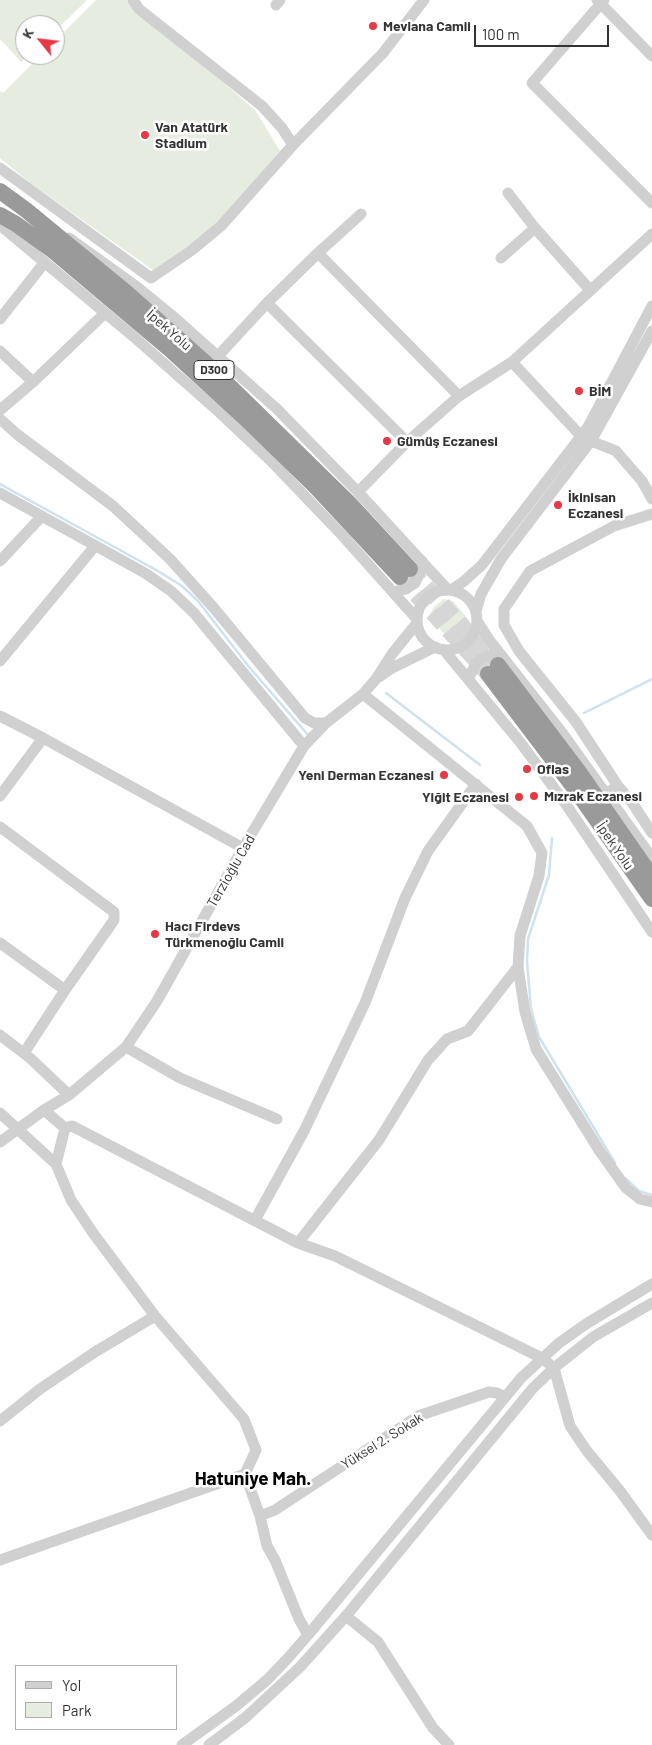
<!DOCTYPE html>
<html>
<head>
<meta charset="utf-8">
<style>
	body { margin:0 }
	#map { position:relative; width:652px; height:1745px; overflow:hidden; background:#fff; font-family:Barlow,sans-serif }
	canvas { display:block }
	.legend { position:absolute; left:15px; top:1665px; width:162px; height:65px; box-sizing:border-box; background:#fff; border:1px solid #adadad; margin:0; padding:6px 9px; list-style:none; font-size:15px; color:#333 }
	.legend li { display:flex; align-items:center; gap:10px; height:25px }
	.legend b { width:25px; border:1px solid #adadad }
	.north { position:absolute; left:15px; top:15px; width:50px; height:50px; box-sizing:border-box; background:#fff; border:1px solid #adadad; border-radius:50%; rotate:299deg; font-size:14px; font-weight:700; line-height:20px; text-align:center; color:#333 }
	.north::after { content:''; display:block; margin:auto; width:18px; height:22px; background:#e63946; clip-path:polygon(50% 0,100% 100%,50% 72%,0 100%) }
	.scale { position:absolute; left:474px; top:25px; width:135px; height:22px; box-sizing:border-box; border:2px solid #333; border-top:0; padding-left:6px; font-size:15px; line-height:18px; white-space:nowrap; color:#333; -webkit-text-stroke:4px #fff; paint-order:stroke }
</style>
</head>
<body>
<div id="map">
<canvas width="652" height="1745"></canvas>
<ul class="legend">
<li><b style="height:6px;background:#d0d0d0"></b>Yol</li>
<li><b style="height:14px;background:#e6ecdf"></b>Park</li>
</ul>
<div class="north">K</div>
<div class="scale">100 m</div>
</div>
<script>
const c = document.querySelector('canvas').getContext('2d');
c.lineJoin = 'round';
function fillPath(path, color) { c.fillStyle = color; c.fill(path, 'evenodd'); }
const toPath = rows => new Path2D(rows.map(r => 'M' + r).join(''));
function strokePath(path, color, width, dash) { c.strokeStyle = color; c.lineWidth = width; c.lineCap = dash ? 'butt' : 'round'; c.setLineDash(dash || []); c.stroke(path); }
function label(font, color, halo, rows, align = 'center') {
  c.font = font + ' Barlow,sans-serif'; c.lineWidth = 5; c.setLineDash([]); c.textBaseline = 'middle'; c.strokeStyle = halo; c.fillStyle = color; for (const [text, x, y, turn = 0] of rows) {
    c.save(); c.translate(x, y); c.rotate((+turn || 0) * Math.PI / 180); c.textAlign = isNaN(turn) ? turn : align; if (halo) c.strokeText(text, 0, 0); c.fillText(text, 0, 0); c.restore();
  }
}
const green = toPath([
	[0,0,87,0,55,31,55,25,25,25,25,55,29,55,21,62,0,39],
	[96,0,127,0,255,110,280,151,217,226,153,270,30,183,0,158,0,91,3,93,41,55,55,55,55,41],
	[444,599,453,601,469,620,464,631,458,636,449,637,445,635,430,617,431,612,434,607]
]);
const stream = toPath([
	[0,484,158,571,182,586,198,601,249,667,309,736],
	[386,693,480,765],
	[584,713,652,679],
	[552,838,549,875,528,939,527,961,531,1009,539,1037,615,1163],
	[625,1178,639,1191,652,1195]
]);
const highwayTunnel = toPath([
	[410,569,498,665],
	[400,577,488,674]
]);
const minor = toPath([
	[133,0,139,9,262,106,282,128,293,145],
	[597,0,652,56],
	[604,0,532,83,652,203],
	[276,5,280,0],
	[0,168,151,278,192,250,221,226,293,145,383,53,424,0],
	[508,193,535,228,590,290],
	[0,225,134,337,219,412,270,460,342,535,417,619],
	[69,238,137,287,175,318,277,409,358,492,448,590],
	[318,253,459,396],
	[501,258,535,228],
	[267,303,407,442],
	[0,319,45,262],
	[0,351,33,382],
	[218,356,267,303,318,253,361,214],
	[512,362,581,436],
	[0,410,33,382,105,313],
	[0,419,18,435,113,506,170,559,213,607,305,718,314,723,326,723],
	[591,441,616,451,642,481,652,499],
	[358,492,407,442,459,396,512,362,652,234],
	[0,493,145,573,171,591,194,613,304,746],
	[0,561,42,516],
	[451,590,463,582,482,565,588,427,652,306],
	'417 620a30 30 0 1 1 60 0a30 30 0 1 1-60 0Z',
	[394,592,406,589,415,583,421,570,422,561],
	[476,611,481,594,501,559,591,441,652,331],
	[477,621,490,641,563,734,652,858],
	[444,650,520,742,565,803,652,932],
	[0,661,95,546],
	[379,677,392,668,435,647],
	[469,678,476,663,481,659,492,654,501,655],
	[363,694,527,826,542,853,539,876,520,936,518,967,525,1012,536,1049,599,1150,626,1188,640,1199,652,1202],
	[0,716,43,738,243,848],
	[618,786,633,804,652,833],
	[607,793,618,786,576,722,519,651,504,625,504,609,530,571,614,526,652,514],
	[0,796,43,738],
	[0,827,114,912,114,920,65,990,24,1053],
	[0,943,65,990],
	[0,1035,30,1058,69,1095],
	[126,1047,180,1078,277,1119],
	[44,1110,65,1128,56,1164],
	[0,1113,56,1164,71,1200,93,1233,155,1316,244,1419,256,1450,245,1474,260,1516,267,1546,275,1560,299,1619,308,1635],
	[65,1128,72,1126,298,1243,335,1256,542,1358,554,1368,570,1426,587,1451,620,1491,652,1535],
	[0,1142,44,1110,69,1095,126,1047,157,1001,243,848,304,746,326,723,363,694,376,679,392,654,417,623],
	[255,1220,304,1131,365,1003,405,898,428,851,476,784],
	[298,1243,379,1140,428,1060,447,1039,468,1031,518,967],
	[0,1421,40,1389,95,1352,155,1316],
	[260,1516,275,1510,418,1416,489,1392,497,1393,505,1397],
	[0,1560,245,1474],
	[346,1616,378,1642,433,1728,449,1745],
	[182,1745,236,1706,267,1680,288,1658,308,1635,521,1378,559,1343,586,1324,652,1284],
	[209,1745,245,1718,300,1667,346,1616,533,1388,554,1368,593,1337,652,1303]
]);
const highway = toPath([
	[0,191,26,210,128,294,209,366,349,503,410,569],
	[0,215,16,224,52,250,173,352,245,418,315,486,400,577],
	[498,665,579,772,652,877],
	[488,674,575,789,652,899]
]);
const markers = [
	[373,26,5,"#e63946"],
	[145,135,5,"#e63946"],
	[579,391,5,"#e63946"],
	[387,441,5,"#e63946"],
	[558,505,5,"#e63946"],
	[527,769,5,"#e63946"],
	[444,775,5,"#e63946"],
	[534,796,5,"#e63946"],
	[519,797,5,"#e63946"],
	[155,934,5,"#e63946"]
];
const shields = [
	[214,370,40]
];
const shieldNames = [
	["D300",214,370]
];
const poiNames = [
	["Mevlana Camii",383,26],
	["Van Atatürk",155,127],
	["Stadium",155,143],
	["BİM",589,391],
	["Gümüş Eczanesi",397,441],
	["İkinisan",568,497],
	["Eczanesi",568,513],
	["Oflas",537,769],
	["Yeni Derman Eczanesi",434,775,"right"],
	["Mızrak Eczanesi",544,796],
	["Yiğit Eczanesi",509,797,"right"],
	["Hacı Firdevs",165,926],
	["Türkmenoğlu Camii",165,942]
];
const streetNames = [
	["İpek Yolu",169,330,41],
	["İpek Yolu",615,846,55],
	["Terzioğlu Cad",231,871,-60],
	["Yüksel 2. Sokak",382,1441,-32]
];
const districtNames = [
	["Hatuniye Mah.",253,1479]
];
fillPath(green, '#e6ecdf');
strokePath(stream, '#cfe2ee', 2.5);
strokePath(highwayTunnel, '#d6d6d6', 16, [16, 8]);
strokePath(minor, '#d0d0d0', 11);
strokePath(highway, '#9a9a9a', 16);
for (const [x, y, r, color] of markers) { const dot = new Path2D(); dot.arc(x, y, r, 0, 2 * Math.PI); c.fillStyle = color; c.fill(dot); strokePath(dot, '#fff', 2); }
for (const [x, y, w] of shields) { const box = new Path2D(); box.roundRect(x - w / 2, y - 9.5, w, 19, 4); c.fillStyle = '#fff'; c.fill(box); strokePath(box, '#333', 1); }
label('bold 12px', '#333', null, shieldNames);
label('bold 14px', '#333', '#fff', poiNames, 'left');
label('14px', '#333', '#fff', streetNames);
label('bold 19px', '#000', '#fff', districtNames);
</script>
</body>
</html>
